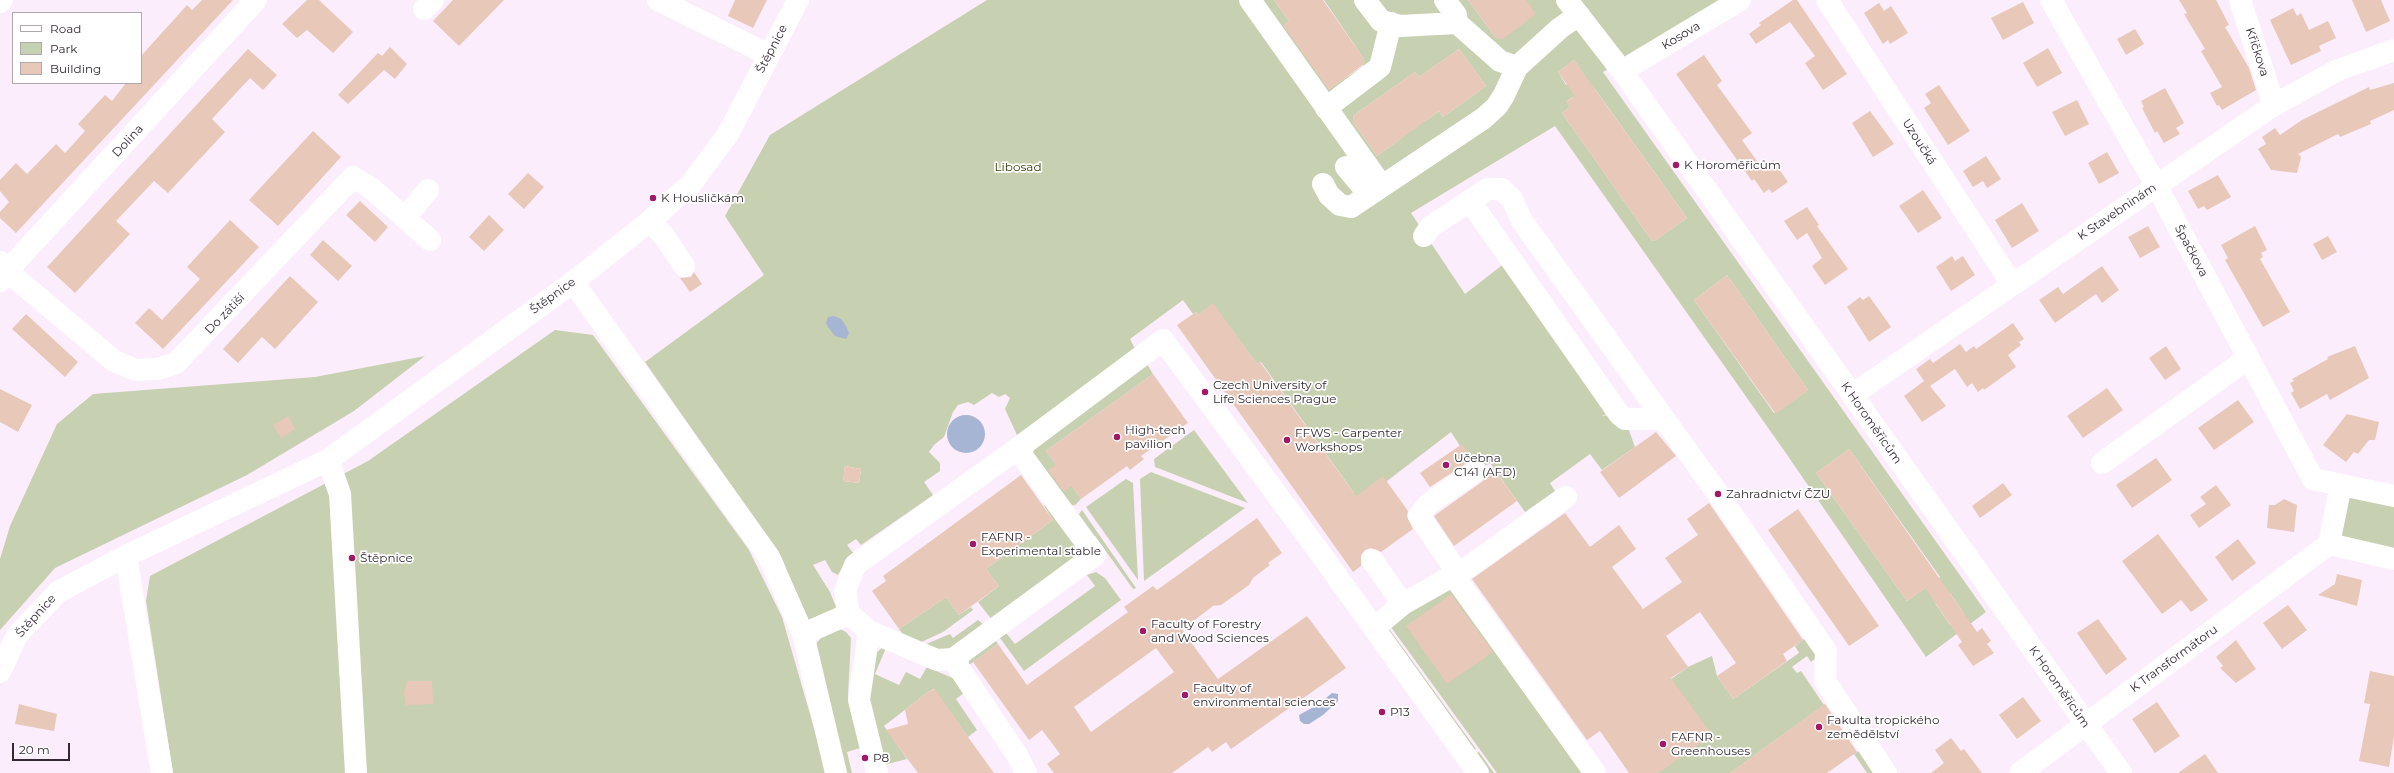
<!DOCTYPE html>
<html>
<head>
<meta charset="utf-8">
<style>
	body { margin:0 }
	#map { position:relative; width:2394px; height:773px; overflow:hidden; background:#fcedfc; font-family:Montserrat,sans-serif }
	canvas { display:block }
	.legend { position:absolute; left:12px; top:12px; width:130px; height:72px; box-sizing:border-box; background:#fff; border:1px solid #ada9ad; margin:0; padding:5px 7px; list-style:none; font-size:12px; color:#322932 }
	.legend li { display:flex; align-items:center; gap:8px; height:20px }
	.legend b { width:20px; border:1px solid #ada9ad }
	.scale { position:absolute; left:12px; top:743px; width:58px; height:18px; box-sizing:border-box; border:2px solid #322932; border-top:0; padding-left:5px; font-size:12px; line-height:14px; white-space:nowrap; color:#322932; -webkit-text-stroke:3px #fff; paint-order:stroke }
</style>
</head>
<body>
<div id="map">
<canvas width="2394" height="773"></canvas>
<ul class="legend">
<li><b style="height:5px;background:#fff"></b>Road</li>
<li><b style="height:11px;background:#c7d0b0"></b>Park</li>
<li><b style="height:11px;background:#e8c8b9"></b>Building</li>
</ul>
<div class="scale">20 m</div>
</div>
<script>
const c = document.querySelector('canvas').getContext('2d');
c.lineJoin = 'round';
function fillPath(path, color) { c.fillStyle = color; c.fill(path, 'evenodd'); }
const toPath = rows => new Path2D(rows.map(r => 'M' + r).join(''));
function strokePath(path, color, width, dash) { c.strokeStyle = color; c.lineWidth = width; c.lineCap = dash ? 'butt' : 'round'; c.setLineDash(dash || []); c.stroke(path); }
function label(font, color, halo, rows, align = 'center') {
  c.font = font + ' Montserrat,sans-serif'; c.lineWidth = 3.5; c.setLineDash([]); c.textBaseline = 'middle'; c.strokeStyle = halo; c.fillStyle = color; for (const [text, x, y, turn = 0] of rows) {
    c.save(); c.translate(x, y); c.rotate((+turn || 0) * Math.PI / 180); c.textAlign = isNaN(turn) ? turn : align; if (halo) c.strokeText(text, 0, 0); c.fillText(text, 0, 0); c.restore();
  }
}
const green = toPath([
	[987,0,1274,0,1289,21,1284,25,1329,89,1363,66,1364,59,1324,0,1468,0,1496,38,1526,0,1722,0,1603,72,1986,612,1926,657,1783,449,1555,126,1411,213,1465,294,1510,259,1617,411,1601,416,1619,414,1625,419,1635,447,1602,470,1590,454,1550,483,1555,491,1525,512,1490,463,1476,471,1451,432,1357,504,1351,496,1354,493,1261,362,1257,364,1213,304,1198,315,1196,312,1193,314,1183,300,1130,339,1135,349,1017,435,1005,409,1010,398,1005,394,999,397,992,393,974,405,968,402,958,405,953,412,944,437,934,445,929,452,940,463,940,471,924,482,933,495,861,545,856,539,847,545,854,554,847,559,838,575,832,572,825,560,813,565,830,592,836,607,832,613,815,621,805,620,782,558,645,362,764,275,725,216,770,135],
	[1459,49,1486,86,1443,117,1439,111,1424,122,1415,121,1407,134,1377,156,1353,122,1354,115,1415,72,1419,77],
	[1574,60,1583,73,1566,85,1558,72],
	[1595,89,1687,218,1656,240,1652,241,1562,113,1570,107,1567,101,1573,97,1577,101],
	[1727,275,1808,390,1777,412,1774,413,1694,300],
	[1849,449,1940,577,1907,601,1816,473],
	[845,466,861,469,859,483,843,481],
	[1950,593,1965,615,1950,625,1935,603],
	[555,330,593,335,749,550,782,617,827,773,173,773,146,601,150,576,368,461],
	[425,356,354,411,247,475,55,568,0,630,0,559,10,526,57,424,93,394,315,377],
	[1144,359,1153,374,1046,451,1081,499,1075,505,1068,506,1033,454,1035,443],
	[1194,430,1248,503,1155,467,1154,459],
	[1151,472,1245,508,1144,581,1140,479],
	[1126,479,1133,483,1138,580,1086,507],
	[2350,493,2394,503,2394,553,2339,541],
	[1050,501,1077,538,1080,554,992,620,978,602,999,586,986,569,1053,520,1044,506],
	[1082,510,1136,588,1133,589,1095,536,1091,539,1076,518],
	[1096,572,1105,578,1121,600,1024,671,997,634,1006,633,1015,644,1095,586,1087,575],
	[1453,575,1595,773,1497,773,1385,619],
	[946,597,959,615,971,607,973,610,943,632,915,645,907,640,899,629],
	[978,620,983,624,949,653,919,647,950,634,953,638],
	[1387,626,1476,749,1472,752,1390,637],
	[840,629,846,632,851,638,848,695,860,748,847,752,852,773,841,773,814,646,821,638],
	[993,637,998,644,969,665,969,659],
	[1804,639,1817,657,1811,662,1807,656,1792,667,1797,673,1801,671,1824,705,1730,773,1659,773,1650,694,1688,667,1712,656,1717,676,1733,699,1799,653,1795,646],
	[882,648,886,648,875,674,899,685,906,672,920,679,927,667,962,682,964,693,956,699,977,730,968,737,934,689,928,692,884,726,907,759,884,765,869,696,873,655],
	[1863,748,1876,773,1867,773,1854,754],
	[1479,752,1494,773,1487,773,1474,755]
]);
const water = toPath([
	[834,316,841,319,846,326,849,333,846,339,835,336,828,327,826,323,828,317],
	'947 434a19 19 0 1 1 38 0a19 19 0 1 1-38 0Z',
	[1332,693,1338,694,1338,701,1323,715,1309,724,1304,724,1300,721,1299,715,1319,704]
]);
const building = toPath([
	[202,0,233,0,16,233,0,218,0,212,9,202,0,191,0,180,16,163,27,174,56,144,65,153,85,131,78,124,105,95,112,101,126,83,141,83,141,56,187,5,192,10],
	[307,0,319,0,353,32,333,53,307,30,297,38,282,24],
	[453,0,504,0,459,46,433,21],
	[735,0,767,0,753,28,728,16],
	[1274,0,1323,0,1364,59,1364,64,1329,90,1283,25,1289,21],
	[1468,0,1526,0,1536,14,1503,39,1496,38],
	[1793,0,1797,0,1847,74,1823,90,1805,63,1815,56,1790,22,1756,44,1749,34,1761,25,1759,23],
	[2179,0,2216,0,2229,25,2225,27,2249,68,2256,90,2222,110,2219,105,2217,106,2210,93,2222,87,2201,51,2205,49,2184,14,2187,13],
	[2352,0,2381,0,2390,21,2366,32],
	[2023,2,2034,23,2003,40,1991,18],
	[1879,3,1884,11,1891,6,1908,33,1890,44,1888,40,1883,44,1864,13],
	[2293,8,2297,16,2301,13,2309,30,2328,21,2336,38,2319,46,2321,51,2291,65,2270,20],
	[2135,29,2144,44,2126,55,2117,39],
	[390,47,407,64,395,79,384,70,348,104,338,95,378,53,382,56],
	[2048,48,2062,73,2037,87,2023,63],
	[248,49,277,75,263,90,250,78,212,119,225,132,198,161,168,193,154,181,116,221,130,234,75,293,47,267],
	[1459,49,1486,86,1443,117,1439,111,1377,156,1353,122,1354,115,1415,72,1419,77],
	[1704,55,1722,81,1717,85,1752,133,1742,140,1762,168,1773,160,1788,182,1772,193,1769,189,1764,193,1754,179,1752,181,1676,74],
	[1574,60,1687,218,1656,240,1652,241,1562,113,1570,107,1566,102,1575,96,1558,72],
	[2394,83,2394,110,2370,121,2371,124,2340,137,2338,134,2298,154,2301,157,2297,173,2271,170,2258,149,2266,144,2262,137,2275,128,2280,135,2302,120,2369,87,2370,90],
	[1939,85,1970,131,1948,145,1924,108,1931,103,1925,94],
	[2165,88,2184,123,2176,128,2180,134,2164,143,2157,131,2155,133,2142,108,2144,107,2141,101],
	[2077,100,2089,124,2065,136,2052,112],
	[1870,111,1894,144,1873,157,1852,123],
	[313,131,341,157,278,226,249,200],
	[2107,152,2119,173,2099,184,2088,163],
	[1986,156,2001,179,1987,188,1983,181,1973,187,1963,171],
	[528,173,544,187,524,209,508,194],
	[2218,175,2231,197,2207,210,2204,206,2198,209,2188,191],
	[1923,190,1942,218,1918,233,1899,206],
	[360,201,388,227,375,242,346,215],
	[2022,203,2039,231,2012,248,1995,220],
	[1807,207,1819,225,1817,226,1848,269,1825,285,1812,266,1822,258,1807,233,1797,240,1784,221],
	[489,215,504,230,484,251,469,237],
	[230,220,259,247,163,349,135,323,149,308,162,320,200,279,187,267],
	[2148,226,2160,247,2140,258,2128,237],
	[2255,226,2267,250,2261,253,2263,257,2260,259,2290,312,2263,327,2225,260,2228,258,2221,245],
	[2328,236,2337,252,2322,260,2313,244],
	[323,240,352,266,338,281,310,255],
	[1952,256,1955,261,1963,256,1975,275,1951,291,1936,267],
	[2102,266,2119,290,2102,303,2096,294,2055,323,2039,300,2058,287,2063,294],
	[694,272,702,284,690,292,680,278,691,277],
	[1727,275,1808,390,1777,413,1775,413,1694,300],
	[290,276,318,302,275,349,262,337,238,363,223,349],
	[1869,296,1891,327,1869,342,1847,307,1860,297,1863,300],
	[1213,303,1257,364,1260,362,1356,496,1383,476,1408,511,1407,516,1413,529,1381,552,1371,548,1365,550,1361,555,1361,566,1353,572,1177,325,1196,312,1198,315],
	[26,314,78,362,65,377,12,329],
	[2013,323,2024,339,2019,342,2021,345,2008,355,2016,367,1984,390,1983,388,1978,392,1972,383,1967,387,1955,369,1930,386,1946,406,1922,422,1904,396,1924,381,1916,369,1930,359,1933,363,1960,344,1966,352,1974,346,1976,349],
	[2166,346,2181,369,2165,380,2149,358],
	[2355,346,2369,378,2330,400,2327,394,2300,409,2291,393,2294,391,2290,383,2294,381,2292,379,2328,359,2327,357],
	[1153,374,1188,423,1141,456,1144,459,1130,470,1127,466,1081,499,1071,486,1064,492,1048,470,1056,465,1046,451],
	[2107,388,2123,410,2083,438,2067,416],
	[0,389,32,405,18,432,0,422],
	[2238,400,2254,422,2214,450,2198,428],
	[2347,414,2379,422,2375,440,2369,440,2358,454,2354,452,2346,462,2323,445],
	[288,416,295,429,281,438,273,425],
	[1656,432,1676,456,1619,498,1600,472],
	[1462,444,1473,459,1430,487,1420,473],
	[1849,449,1977,632,1982,628,1991,641,1987,644,1994,653,1973,666,1958,645,1962,642,1925,588,1907,601,1816,473],
	[2156,458,2172,480,2132,508,2116,485],
	[845,466,861,469,859,483,843,481],
	[1493,468,1517,501,1454,546,1434,516,1483,481,1488,471],
	[1021,475,1053,520,986,569,999,586,959,615,946,597,899,629,872,591,886,581,883,576],
	[2003,483,2012,495,1980,518,1972,506],
	[2216,485,2231,505,2199,528,2190,515,2206,504,2200,497],
	[2284,499,2297,505,2294,532,2267,528,2269,505,2275,505],
	[1709,503,1803,640,1783,654,1787,661,1733,699,1717,676,1736,663,1700,612,1666,636,1688,667,1671,678,1712,735,1659,773,1629,773,1600,731,1587,740,1472,579,1565,513,1590,547,1619,525,1636,549,1612,567,1643,609,1682,582,1665,558,1698,535,1687,519],
	[1798,509,1879,626,1849,646,1768,530],
	[1257,518,1282,553,1268,563,1270,565,1253,578,1249,585,1221,605,1213,606,1183,629,1184,633,1218,679,1307,616,1346,668,1231,749,1226,742,1212,752,1208,747,1172,773,1054,773,1047,764,1060,754,1042,730,1029,740,973,662,998,644,1027,685,1128,612,1124,607,1153,586,1157,590],
	[1156,648,1174,672,1091,732,1074,707],
	[2158,534,2208,600,2191,612,2181,600,2162,614,2122,561],
	[2238,539,2256,563,2232,581,2215,557],
	[2337,574,2362,580,2357,606,2318,595,2335,584],
	[1451,594,1493,652,1447,684,1406,626],
	[2288,605,2307,630,2282,649,2263,623],
	[2098,619,2127,659,2106,675,2077,633],
	[2236,640,2256,669,2236,683,2220,668,2223,666,2216,657],
	[2370,671,2394,676,2394,737,2389,767,2359,761,2370,704,2364,703],
	[407,681,432,681,433,704,406,705,404,693],
	[935,689,968,737,994,773,918,773,886,730,908,724,905,710,928,692],
	[2023,697,2041,721,2017,739,1999,715],
	[2157,702,2180,736,2155,753,2132,719],
	[19,704,57,714,54,731,15,724],
	[1825,704,1857,752,1827,773,1730,773],
	[1951,738,1961,751,1964,749,1982,773,1931,773,1944,763,1935,750],
	[2205,754,2218,773,2178,773]
]);
const minor = toPath([
	[658,0,769,55],
	[1250,0,1382,186],
	[1365,0,1381,21,1400,26,1457,23,1500,61,1517,67],
	[1445,0,1456,15,1457,23],
	[1567,0,1622,71,2121,773],
	[1827,0,2012,284],
	[2051,0,2156,185,2313,479,2394,496],
	[2240,0,2274,105],
	[0,2,2,0],
	[424,9,433,0],
	[1622,71,1740,0],
	[1326,108,1380,67,1391,23],
	[1346,167,1362,186,1376,189],
	[1323,184,1329,195,1340,205,1351,207,1484,118,1497,106,1504,95,1517,67,1560,28,1579,15],
	[1470,201,1619,414,1625,419,1664,419],
	[405,218,428,190],
	[650,221,664,236,684,266],
	[1424,236,1430,227,1488,189,1501,189,1512,199,1522,221,1718,494,1826,651,1825,681,1886,773],
	[0,262,7,271,114,361,136,370,158,369,176,363,353,177,372,189,430,240],
	[0,281,7,271,256,0],
	[573,282,769,557,803,634,836,773],
	[1852,395,2274,105,2338,70,2394,50],
	[1017,449,1095,555,953,659,937,660,869,631,849,614,845,591,855,565,1017,449,1163,340,1320,553,1478,773],
	[328,460,340,494,356,773],
	[2102,463,2247,359],
	[1476,471,1428,504,1419,516,1453,566,1453,575,1595,773],
	[2329,544,2394,559],
	[2329,544,2341,485],
	[126,556,162,773],
	[1372,560,1403,604],
	[1374,628,1403,604,1470,566,1566,497],
	[869,631,859,700,877,773],
	[803,634,849,614],
	[953,659,1017,755,1026,773],
	[0,672,17,635,58,592,126,556,328,460,573,282,650,221,691,184,728,134,798,0],
	[2020,773,2329,544]
]);
const markers = [
	[1676,165,4,"#9f1967"],
	[653,198,4,"#9f1967"],
	[1205,392,4,"#9f1967"],
	[1117,437,4,"#9f1967"],
	[1287,440,4,"#9f1967"],
	[1446,465,4,"#9f1967"],
	[1718,494,4,"#9f1967"],
	[973,544,4,"#9f1967"],
	[352,558,4,"#9f1967"],
	[1143,631,4,"#9f1967"],
	[1185,695,4,"#9f1967"],
	[1382,712,4,"#9f1967"],
	[1819,727,4,"#9f1967"],
	[1663,744,4,"#9f1967"],
	[865,758,4,"#9f1967"]
];
const streetNames = [
	["Kosova",1681,36,-31],
	["Štěpnice",772,49,-62],
	["Křičkova",2257,52,72],
	["Dolina",128,141,-47],
	["Uzoučká",1919,142,57],
	["K Stavebninám",2117,212,-34],
	["Špačkova",2191,251,62],
	["Štěpnice",553,296,-36],
	["Do zátiší",225,314,-46],
	["K Horoměřicům",1871,423,55],
	["Štěpnice",36,616,-48],
	["K Transformátoru",2174,659,-36],
	["K Horoměřicům",2059,687,55]
];
const poiNames = [
	["K Horoměřicům",1684,165],
	["K Housličkám",661,198],
	["Czech University of",1213,385],
	["Life Sciences Prague",1213,399],
	["High-tech",1125,430],
	["pavilion",1125,444],
	["FFWS - Carpenter",1295,433],
	["Workshops",1295,447],
	["Učebna",1454,458],
	["C141 (AFD)",1454,472],
	["Zahradnictví ČZU",1726,494],
	["FAFNR -",981,537],
	["Experimental stable",981,551],
	["Štěpnice",360,558],
	["Faculty of Forestry",1151,624],
	["and Wood Sciences",1151,638],
	["Faculty of",1193,688],
	["environmental sciences",1193,702],
	["P13",1390,712],
	["Fakulta tropického",1827,720],
	["zemědělství",1827,734],
	["FAFNR -",1671,737],
	["Greenhouses",1671,751],
	["P8",873,758]
];
const parkNames = [
	["Libosad",1018,167]
];
fillPath(green, '#c7d0b0');
fillPath(water, '#a6b5d4');
fillPath(building, '#e8c8b9');
strokePath(minor, '#fff', 22);
for (const [x, y, r, color] of markers) { const dot = new Path2D(); dot.arc(x, y, r, 0, 2 * Math.PI); c.fillStyle = color; c.fill(dot); strokePath(dot, '#fff', 1.5); }
label('12px', '#322932', '#fff', streetNames);
label('12px', '#322932', '#fff', poiNames, 'left');
label('12px', '#333d03', '#fff', parkNames);
</script>
</body>
</html>
